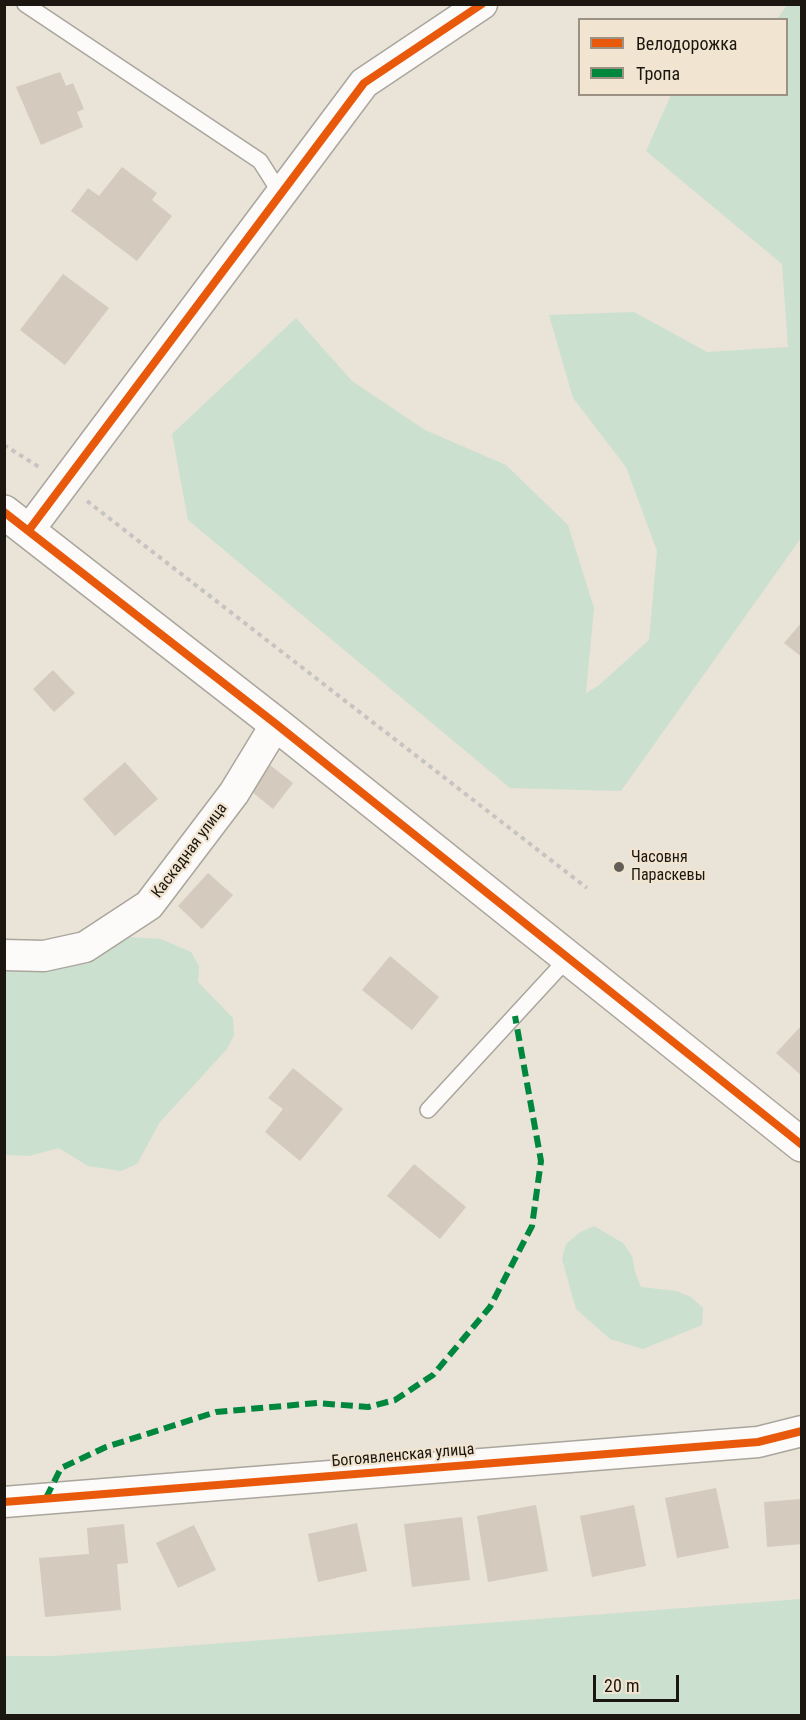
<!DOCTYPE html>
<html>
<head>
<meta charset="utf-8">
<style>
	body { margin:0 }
	#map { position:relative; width:806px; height:1720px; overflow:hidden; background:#e9e3d8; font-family:"Roboto Condensed",sans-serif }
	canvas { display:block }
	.frame { position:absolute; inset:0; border:6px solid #1b160f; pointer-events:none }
	.legend { position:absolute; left:578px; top:18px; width:210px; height:78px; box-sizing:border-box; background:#f1e4d0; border:2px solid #9b9283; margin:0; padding:8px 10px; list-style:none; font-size:18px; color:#1b160f }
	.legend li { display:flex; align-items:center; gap:12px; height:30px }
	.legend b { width:30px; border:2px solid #9b9283 }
	.scale { position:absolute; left:593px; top:1675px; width:86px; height:27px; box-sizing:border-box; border:3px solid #1b160f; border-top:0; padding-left:8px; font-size:18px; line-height:21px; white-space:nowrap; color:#1b160f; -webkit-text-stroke:4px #f1e4d0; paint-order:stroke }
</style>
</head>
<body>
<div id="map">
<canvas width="806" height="1720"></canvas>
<div class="frame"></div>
<ul class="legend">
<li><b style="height:8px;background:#e8590c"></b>Велодорожка</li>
<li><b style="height:8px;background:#00873e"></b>Тропа</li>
</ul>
<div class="scale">20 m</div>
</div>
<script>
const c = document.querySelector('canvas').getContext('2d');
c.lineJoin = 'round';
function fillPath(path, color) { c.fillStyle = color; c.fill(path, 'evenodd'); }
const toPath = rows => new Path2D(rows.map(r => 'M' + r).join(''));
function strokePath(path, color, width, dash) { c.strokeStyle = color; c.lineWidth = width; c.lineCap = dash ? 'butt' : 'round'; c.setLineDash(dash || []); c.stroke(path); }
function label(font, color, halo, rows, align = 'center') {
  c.font = font + ' "Roboto Condensed",sans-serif'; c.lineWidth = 4.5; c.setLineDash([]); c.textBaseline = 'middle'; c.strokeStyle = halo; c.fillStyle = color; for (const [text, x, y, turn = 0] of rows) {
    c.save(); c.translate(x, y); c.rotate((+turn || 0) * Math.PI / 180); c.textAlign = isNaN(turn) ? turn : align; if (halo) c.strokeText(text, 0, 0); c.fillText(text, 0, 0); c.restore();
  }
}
const green = toPath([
	[787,5,802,5,801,538,621,791,510,788,188,520,172,434,296,318,352,381,425,430,506,465,568,525,594,608,586,693,598,686,649,640,657,551,626,467,573,398,549,315,634,312,707,352,788,347,782,264,646,151,671,95,786,94,786,20,777,19],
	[126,937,161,939,191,952,199,966,198,982,233,1018,234,1035,227,1049,160,1122,137,1164,121,1171,88,1166,59,1148,29,1156,5,1155,5,972,35,967],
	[594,1226,623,1243,632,1256,635,1272,641,1287,676,1291,691,1297,703,1308,702,1325,643,1349,610,1339,576,1309,562,1259,566,1244,579,1233],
	[801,1599,801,1715,5,1715,5,1656,54,1656]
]);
const building = toPath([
	[60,72,66,86,73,83,84,109,77,112,83,127,41,145,16,87],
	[122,167,157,193,152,200,172,216,137,261,71,211,88,188,99,196],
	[63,274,109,308,65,365,20,330],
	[802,622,802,657,784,643],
	[53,670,75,693,54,712,33,689],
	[125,762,158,799,115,836,83,799],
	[266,762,293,783,273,809,246,787],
	[208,873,233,895,202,929,178,906],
	[390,956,439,997,412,1030,362,990],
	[802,1025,802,1076,776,1053],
	[293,1068,343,1109,300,1161,265,1132,283,1109,268,1098],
	[414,1164,466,1207,440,1239,387,1196],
	[716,1488,729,1548,677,1558,665,1498],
	[802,1499,802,1544,767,1547,764,1502],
	[536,1505,548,1571,488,1582,477,1516],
	[634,1505,646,1566,592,1577,580,1516],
	[462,1517,470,1580,412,1587,404,1524],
	[357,1523,367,1571,318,1582,308,1534],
	[124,1524,128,1563,117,1564,121,1610,45,1617,39,1558,89,1554,87,1528],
	[194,1525,216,1570,178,1588,156,1543]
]);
const path = toPath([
	[4,445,39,467],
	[87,501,587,888]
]);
const lane = toPath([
	[25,4,260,161,281,194],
	[428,1110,568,958]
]);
const street = toPath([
	[29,530,364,83,482,4],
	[4,955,44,956,85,947,149,905,234,793,276,724],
	[4,1502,758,1442,802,1431]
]);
const secondary = toPath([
	[4,512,276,724,802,1145]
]);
const quiet = toPath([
	[46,1498,61,1468,106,1447,216,1412,317,1403,368,1407,395,1400,433,1375,490,1307,532,1226,541,1161,515,1016]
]);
const cycleway = toPath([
	[4,512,276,724,802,1145],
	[29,530,364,83,482,4],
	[4,1502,758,1442,802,1431]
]);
const markers = [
	[619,867,6,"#635e55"]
];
const streetNames = [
	["Каскадная улица",190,851,-53],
	["Богоявленская улица",403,1456,-5]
];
const poiNames = [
	["Часовня",631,858],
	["Параскевы",631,876]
];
fillPath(green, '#cce0cf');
fillPath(building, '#d4cabe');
strokePath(lane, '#aaa59d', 18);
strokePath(street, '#aaa59d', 33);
strokePath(secondary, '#aaa59d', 36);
strokePath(path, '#c6c4c1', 4, [4.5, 4.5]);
strokePath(lane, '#fcfbf9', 15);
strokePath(street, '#fcfbf9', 30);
strokePath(secondary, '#fcfbf9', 33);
strokePath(quiet, '#00873e', 6, [12, 6]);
strokePath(cycleway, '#e8590c', 8);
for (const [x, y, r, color] of markers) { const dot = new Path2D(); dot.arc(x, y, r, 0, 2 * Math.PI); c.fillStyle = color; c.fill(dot); strokePath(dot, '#f1e4d0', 2); }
label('16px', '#1b160f', '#f1e4d0', streetNames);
label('16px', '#1b160f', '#f1e4d0', poiNames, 'left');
</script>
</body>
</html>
